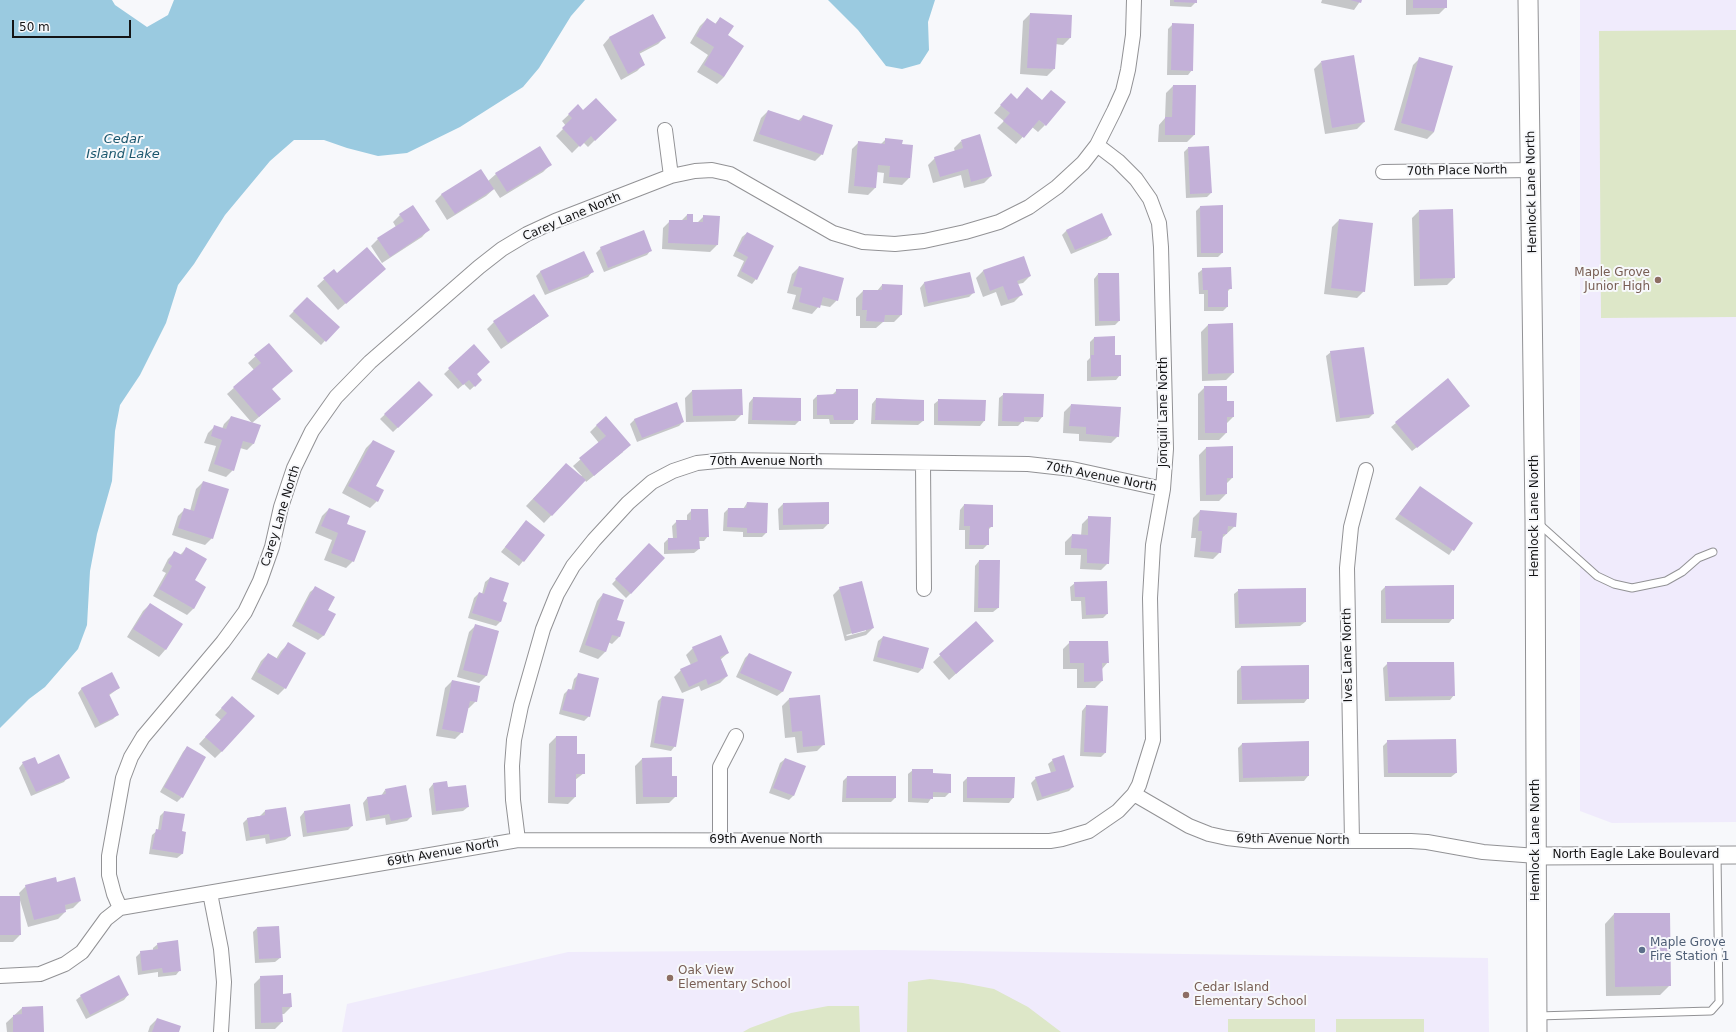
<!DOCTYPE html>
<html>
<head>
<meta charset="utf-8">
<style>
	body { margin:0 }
	#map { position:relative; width:1736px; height:1032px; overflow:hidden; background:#f7f8fb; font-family:"DejaVu Sans",sans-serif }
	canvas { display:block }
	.scale { position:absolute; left:12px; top:20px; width:119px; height:18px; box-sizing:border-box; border:2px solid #141415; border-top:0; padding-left:5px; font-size:12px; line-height:14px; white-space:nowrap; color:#141415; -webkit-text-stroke:3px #f7f8fb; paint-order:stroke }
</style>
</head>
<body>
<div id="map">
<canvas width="1736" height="1032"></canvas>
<div class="scale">50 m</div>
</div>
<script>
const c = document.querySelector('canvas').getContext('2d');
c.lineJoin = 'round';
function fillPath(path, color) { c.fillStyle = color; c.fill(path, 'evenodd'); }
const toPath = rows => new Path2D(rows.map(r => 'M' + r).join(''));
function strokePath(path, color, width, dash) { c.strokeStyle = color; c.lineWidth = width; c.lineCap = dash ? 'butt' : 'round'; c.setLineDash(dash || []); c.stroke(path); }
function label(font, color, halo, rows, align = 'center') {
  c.font = font + ' "DejaVu Sans",sans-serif'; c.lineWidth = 4; c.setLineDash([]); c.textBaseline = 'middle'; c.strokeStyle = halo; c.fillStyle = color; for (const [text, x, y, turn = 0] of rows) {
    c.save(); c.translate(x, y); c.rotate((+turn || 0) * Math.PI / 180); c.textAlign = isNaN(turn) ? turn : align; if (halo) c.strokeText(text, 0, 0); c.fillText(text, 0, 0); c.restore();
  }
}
const education = toPath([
	[1580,0,1736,0,1736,822,1612,823,1580,811],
	[883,950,1488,958,1489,1032,342,1032,347,1004,568,952]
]);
const green = toPath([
	[1736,30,1736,317,1601,318,1599,31],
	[930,979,963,983,994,989,1028,1007,1061,1032,907,1032,908,982],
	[828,1006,859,1006,860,1032,743,1032,750,1028,791,1013],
	[1228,1019,1315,1019,1315,1032,1228,1032],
	[1336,1019,1424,1019,1424,1032,1336,1032]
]);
const water = toPath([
	[0,0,112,0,115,5,147,27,168,15,174,0,585,0,571,16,539,68,523,87,460,127,407,153,378,156,347,148,324,140,294,140,270,161,225,215,194,264,178,285,166,323,140,375,120,405,115,431,112,481,97,534,90,571,87,625,78,649,45,687,29,699,0,728],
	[828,0,935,0,928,22,929,50,920,64,902,69,886,66,858,30]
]);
const shadow = toPath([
	[1170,0,1196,0,1196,2,1191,7,1170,6],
	[1322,0,1361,0,1354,10,1321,3],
	[1406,0,1446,0,1446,7,1439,14,1406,15],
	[1030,14,1070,38,1063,45,1055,44,1054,69,1047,76,1020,74,1023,21],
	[653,15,665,37,658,44,639,54,644,64,637,71,621,80,603,45,609,38],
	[720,18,726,36,724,77,717,84,697,72,708,55,690,43,700,26,707,19,715,24],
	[1173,24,1192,70,1188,75,1167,75,1168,29],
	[1420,58,1434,132,1427,139,1394,130,1413,65],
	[1321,62,1364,122,1357,129,1325,134,1314,69],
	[1173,86,1195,86,1194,135,1187,142,1158,142,1159,125,1165,118,1166,93],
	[1011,94,1045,125,1038,132,1032,127,1016,144,997,128,1004,121,994,113],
	[578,106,583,111,615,120,588,147,583,142,572,153,556,136,566,126,562,121],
	[768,111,798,121,803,116,822,154,815,161,753,141,761,118],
	[886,139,901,145,912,146,909,178,902,185,883,183,884,173,876,172,875,188,868,195,848,193,852,149,859,142,881,144],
	[961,141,991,176,984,183,964,188,961,175,933,183,928,165,935,158,955,152,954,148],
	[1188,148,1211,193,1207,197,1186,198,1184,152],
	[550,165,543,172,500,198,494,189,486,196,447,220,435,201,442,194,488,181,496,174],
	[1201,206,1222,253,1218,257,1197,257,1196,211],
	[1452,210,1454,278,1447,285,1414,286,1412,218,1419,211],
	[400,215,428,230,422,237,382,263,371,246,378,239,396,227,393,222],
	[687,215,691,223,697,223,704,216,717,245,710,252,662,249,663,228,670,221,681,221],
	[1102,215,1111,234,1107,239,1071,254,1062,235,1066,231],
	[1339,220,1364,291,1357,298,1324,294,1332,227],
	[747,233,756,279,752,284,737,276,744,261,733,256,742,237],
	[601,248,651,250,647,255,604,272,596,253],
	[1023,257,1030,276,1023,283,1018,284,1021,295,1014,302,1001,306,996,292,983,297,976,278,983,271],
	[799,267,837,300,830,307,820,305,812,314,792,309,796,295,787,293,792,274],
	[1203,269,1231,288,1227,292,1227,307,1223,311,1204,311,1204,294,1199,294,1198,273],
	[333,271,337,275,378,275,338,310,317,286],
	[541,271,592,272,588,277,545,295,536,276],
	[1098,274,1119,321,1115,325,1095,326,1094,279],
	[924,283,974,292,969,297,924,307,920,288],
	[882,285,901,315,894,322,883,322,876,328,860,328,860,316,856,316,856,298,863,291,877,291],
	[307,298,338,327,321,345,289,316],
	[547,315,540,322,501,349,487,329,494,322],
	[1232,324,1233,373,1226,380,1202,381,1201,332,1208,325],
	[1094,338,1114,356,1120,375,1116,380,1087,381,1087,361,1090,358,1090,342],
	[269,344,273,405,252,423,227,394,254,370,248,363],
	[474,345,475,374,481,380,470,390,464,384,458,389,444,374],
	[1331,352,1373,414,1369,418,1336,422,1326,356],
	[1448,380,1464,410,1412,451,1391,427],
	[419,382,432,395,393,432,380,419],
	[1205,387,1226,402,1233,402,1233,417,1226,424,1226,433,1219,440,1198,440,1198,394],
	[837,390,857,419,853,424,830,424,829,419,813,419,813,400,817,396,832,395],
	[692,391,742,414,735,421,686,422,685,398],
	[1004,394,1043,395,1042,417,1038,422,1023,421,1018,426,998,426,999,398],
	[753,398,800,420,795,425,748,424,749,403],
	[876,399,923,421,918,425,871,424,872,404],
	[939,400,985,401,984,421,980,426,934,425,934,404],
	[1071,405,1118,436,1111,443,1079,441,1079,434,1063,433,1064,412],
	[231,417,254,443,247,450,240,448,233,470,226,477,208,471,216,446,204,443,208,433,215,426,222,429,224,424],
	[635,419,683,422,679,426,637,442,630,424],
	[597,425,623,452,586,482,585,480,544,523,526,506,559,471,582,476,573,466,599,443,590,432],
	[373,441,374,487,377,501,370,508,342,493,366,448],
	[1206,448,1232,478,1226,484,1226,494,1219,501,1200,501,1199,455],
	[203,482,212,538,205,545,172,535,178,516,185,509,190,511,196,489],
	[1416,492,1472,523,1449,555,1395,519],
	[747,503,766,533,762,537,743,537,743,532,723,531,724,513,728,509,743,509],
	[828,503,828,524,823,529,779,530,778,509,783,504],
	[964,505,992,526,988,530,988,544,983,549,965,549,965,530,959,530,960,510],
	[329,509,353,561,346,568,324,560,332,540,315,533,322,516],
	[692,510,708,536,704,541,699,541,699,549,694,553,664,554,664,543,668,539,673,539,672,526,677,521,687,521,687,515],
	[1200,511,1235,526,1221,539,1220,552,1213,559,1194,557,1196,538,1191,538,1193,518],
	[1089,517,1108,563,1101,570,1080,569,1081,555,1065,555,1065,542,1072,535,1081,536,1082,524],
	[522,526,544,535,519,566,501,552],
	[187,548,194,581,194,608,187,615,153,596,166,573,162,571,168,559,175,552,180,555],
	[645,548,631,593,626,598,612,584],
	[979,561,998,608,993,612,974,612,975,566],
	[490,578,502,602,506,603,500,622,496,626,468,618,474,598,479,593,482,594,485,582],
	[1075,583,1107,614,1103,618,1082,619,1081,601,1071,601,1070,587],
	[1385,587,1453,618,1449,623,1381,623,1381,591],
	[315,588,327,611,334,615,323,636,318,640,292,626,310,592],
	[840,588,873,628,866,635,845,641,833,595],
	[866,629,866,631,847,636,846,635],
	[1239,590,1305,622,1300,626,1235,628,1234,594],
	[603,594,616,620,619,637,612,644,608,642,605,652,598,659,579,652,597,601],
	[150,604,182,624,165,650,159,657,127,637,143,611],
	[976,623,986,647,949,680,933,662],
	[476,625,498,631,486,676,479,683,457,677,469,632],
	[883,637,922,669,918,673,873,661,878,641],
	[1070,642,1108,662,1102,669,1102,681,1095,688,1077,688,1077,669,1063,669,1063,649],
	[288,644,285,688,278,695,251,679,261,661,268,654,276,659,281,651],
	[693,648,728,653,720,660,727,676,720,683,701,691,699,686,682,693,674,677,681,670,691,665,686,655],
	[749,654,791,673,782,692,777,696,736,677,745,658],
	[1388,663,1454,695,1450,700,1385,701,1383,668],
	[1241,667,1308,698,1304,703,1237,704,1237,671],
	[579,674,589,716,584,721,559,714,564,694,568,690,571,691,574,679],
	[452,681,476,701,469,708,467,708,462,732,455,739,436,736,445,688],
	[82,688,119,688,108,696,118,714,113,719,95,728,78,693],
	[232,697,222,751,215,758,199,744,221,720,215,715],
	[662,697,675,746,671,751,650,747,658,701],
	[789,699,824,744,817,751,797,753,795,737,785,738,782,706],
	[1086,706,1105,753,1101,757,1080,756,1082,711],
	[556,737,576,755,584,773,575,780,575,797,568,804,548,803,549,744],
	[1388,741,1456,773,1451,777,1384,777,1383,746],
	[1308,742,1308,776,1304,781,1239,782,1238,748,1242,744],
	[187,747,205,757,182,797,177,802,160,792,183,752],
	[642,759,671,777,676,796,669,803,636,804,635,766],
	[785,759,804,766,793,796,789,800,769,793,780,763],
	[1053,760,1073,787,1069,791,1037,801,1031,783,1036,778,1051,773,1048,764],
	[23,763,38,765,68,777,64,782,31,796,19,768],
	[913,770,932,774,950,792,945,797,932,797,928,803,908,802,908,774],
	[847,777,895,798,891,802,842,802,843,781],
	[967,778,1014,778,1013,798,1009,803,963,802,963,782],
	[433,784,447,788,468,807,463,811,432,815,429,789],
	[385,790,411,817,407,821,386,825,385,818,366,821,363,803,367,798,381,796],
	[349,805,352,826,348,830,303,837,300,817,304,812],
	[265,811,290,836,285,840,266,844,265,838,246,841,243,823,248,818,260,816],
	[164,812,181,832,182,854,177,858,149,854,152,835,158,830,160,816],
	[56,883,80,901,73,908,65,910,65,912,58,919,28,927,19,897,20,935,13,942,0,942,0,897,20,897,19,893,26,886],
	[1614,914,1669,914,1670,985,1660,995,1606,996,1605,924],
	[257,928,280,958,275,962,255,963,253,932],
	[158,944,180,970,176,975,158,977,158,972,138,975,136,957,141,952,153,951,153,948],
	[261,977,282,995,291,1007,284,1014,282,1014,282,1022,275,1029,255,1029,254,984],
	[128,995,124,1000,86,1019,76,1000,81,996],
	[22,1008,43,1032,7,1032,6,1023],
	[157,1019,178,1032,148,1032,150,1026]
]);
const building = toPath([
	[1174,0,1197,0,1197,3,1174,2],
	[1350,0,1362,0,1361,3],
	[1413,0,1447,0,1447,8,1413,8],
	[1030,13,1072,15,1071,38,1057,38,1055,69,1027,68],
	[653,14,666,38,639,52,645,65,628,74,609,37],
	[720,17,734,26,728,35,744,46,724,77,704,65,714,47,696,36,707,18,716,24],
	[1172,23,1194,24,1193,71,1171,70],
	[1354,55,1365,122,1332,128,1321,61],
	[1419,57,1453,66,1434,132,1401,123],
	[1173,85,1196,85,1195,135,1165,135,1165,117,1172,117],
	[1027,87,1042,100,1051,90,1066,102,1046,126,1039,120,1024,138,1003,121,1010,113,1000,105,1011,93,1017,99],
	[596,98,617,120,595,141,591,136,580,147,562,128,572,118,568,114,578,104,583,110],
	[768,110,801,121,803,115,833,125,823,155,759,134],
	[980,134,992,176,971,182,968,169,940,177,934,157,963,148,961,140],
	[885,138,903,140,902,144,913,145,910,178,889,177,890,166,878,165,876,188,854,186,858,141,885,144],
	[540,146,552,165,507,192,495,173],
	[1209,146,1212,193,1190,194,1188,147],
	[481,169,494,189,455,214,441,194],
	[413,205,430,230,390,257,377,238,404,221,399,214],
	[1223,205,1223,253,1201,253,1200,206],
	[1453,209,1455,278,1420,279,1419,210],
	[1102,213,1112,235,1075,250,1066,230],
	[687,214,693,214,693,222,703,222,703,215,720,216,718,245,668,243,669,220,687,220],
	[1339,219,1373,223,1365,292,1331,288],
	[644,230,652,251,608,268,600,247],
	[747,232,774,246,757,280,741,271,748,257,737,251],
	[367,247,386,269,346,304,323,278,334,269,337,273],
	[584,251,594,272,549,291,540,271],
	[1024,256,1031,276,1017,281,1023,295,1008,300,1003,286,990,291,983,270],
	[799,266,844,278,838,301,823,297,820,308,799,302,802,288,793,286],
	[1231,267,1232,289,1228,289,1228,307,1208,307,1208,290,1203,290,1202,268],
	[970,272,975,293,928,303,924,282],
	[1098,273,1119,273,1120,321,1099,321],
	[882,284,903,285,902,315,885,315,884,322,866,321,867,310,862,310,863,290,882,290],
	[534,294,549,316,508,343,493,321],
	[307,297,340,327,326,342,293,311],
	[1233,323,1234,373,1208,374,1208,324],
	[1115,336,1115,355,1121,355,1121,376,1091,377,1091,355,1094,355,1094,337],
	[269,343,293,371,272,389,281,399,259,417,233,387,261,363,254,355],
	[474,344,490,362,477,374,482,380,475,387,469,380,463,385,448,368],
	[1364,347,1374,414,1340,418,1330,351],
	[1448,378,1470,406,1417,448,1395,422],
	[419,381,433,395,398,428,384,414],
	[1204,386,1227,386,1227,401,1234,401,1234,417,1227,417,1227,433,1205,433],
	[742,389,743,415,693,416,692,390],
	[836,389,858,389,858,420,834,420,833,415,817,415,817,395,836,394],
	[1003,393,1044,394,1043,417,1024,417,1024,422,1002,421],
	[753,397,801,398,801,421,752,420],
	[876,398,924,400,924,421,875,420],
	[938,399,986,400,985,421,938,421],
	[677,402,684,422,642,438,634,419],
	[1071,404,1121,407,1119,437,1086,434,1086,427,1069,426],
	[231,416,261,425,254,444,243,441,234,471,214,464,222,440,211,436,214,425,226,429],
	[606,416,631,445,594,476,579,458,606,436,596,425],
	[373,440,395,451,376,486,384,490,378,502,348,486],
	[1233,446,1233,478,1227,478,1227,494,1206,495,1206,447],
	[566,463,586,480,552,516,533,499],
	[203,481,229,489,213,539,178,528,184,508,194,511],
	[1420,486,1473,523,1454,551,1399,514],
	[747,502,768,503,767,533,747,533,747,528,727,527,728,508,746,508],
	[829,502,829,524,783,525,783,503],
	[964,504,993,505,993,527,989,527,989,545,969,545,970,526,964,526],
	[329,508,350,516,347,524,366,531,354,562,331,553,338,533,321,526],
	[691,509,708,509,709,537,699,537,700,549,668,550,668,538,677,538,676,520,691,520],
	[1200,510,1237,513,1236,527,1228,526,1227,534,1223,534,1221,553,1200,551,1202,531,1198,531],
	[1088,516,1111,517,1109,564,1087,563,1087,549,1071,548,1072,534,1088,535],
	[526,520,545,535,524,562,505,547],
	[649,543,665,558,631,594,615,579],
	[186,547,207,559,195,580,206,587,194,609,159,589,172,566,168,563,174,551,182,555],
	[979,560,1000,560,999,608,978,608],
	[490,577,509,583,503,601,507,603,501,622,472,613,479,592,484,594],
	[862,581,874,628,852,634,839,587],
	[1107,581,1108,614,1086,615,1085,597,1075,597,1074,582],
	[1454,585,1454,619,1386,619,1385,586],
	[315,586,335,597,328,610,336,614,324,636,296,621],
	[1306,588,1306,622,1239,624,1238,589],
	[603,593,624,600,617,620,625,622,620,637,612,635,606,652,585,645],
	[150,603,183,624,166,650,133,629],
	[976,621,994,641,956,674,939,654],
	[475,624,499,631,487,676,463,670],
	[721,635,729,653,720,657,728,676,708,685,706,679,689,687,680,669,698,661,692,647],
	[883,636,929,648,923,669,877,657],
	[1069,641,1108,641,1109,663,1102,663,1103,681,1084,682,1084,663,1070,663],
	[288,642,306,653,286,689,257,672,268,653,278,659],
	[749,653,792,672,783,692,740,673],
	[1387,662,1454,662,1455,696,1389,697],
	[1309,665,1309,699,1242,700,1241,666],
	[112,672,120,688,109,694,119,715,100,724,81,688],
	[578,673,599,678,590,717,562,710,568,689,574,690],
	[452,680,480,686,477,702,470,701,463,733,442,729],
	[820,695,825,745,803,747,802,731,792,732,789,698],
	[232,696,255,716,222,752,205,737,227,713,221,708],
	[662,696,684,699,676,747,654,743],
	[1086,705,1108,706,1106,753,1084,752],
	[556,736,577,736,577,754,585,754,585,774,576,774,576,797,555,797],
	[1456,739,1457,773,1388,773,1387,740],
	[1309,741,1309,776,1243,778,1242,743],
	[187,746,206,757,183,798,164,787],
	[59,754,70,778,36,792,22,762,35,757,38,764],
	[1064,755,1074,787,1042,797,1035,777,1056,771,1052,759],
	[672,757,672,776,677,776,677,797,643,797,642,758],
	[785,758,806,766,794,796,773,788],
	[912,769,933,769,933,773,951,774,951,793,933,792,933,799,912,798],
	[847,776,896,776,896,798,846,798],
	[967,777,1015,777,1014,798,967,798],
	[447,781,448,787,466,785,469,807,436,811,433,783],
	[406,785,412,817,391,821,389,814,370,818,367,797,386,794,385,789],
	[350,804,353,826,307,833,304,811],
	[286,807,291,836,270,840,269,834,250,837,247,818,265,815,265,810],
	[164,811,185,814,182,831,186,832,183,854,152,849,156,829,161,830],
	[56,877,57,882,75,877,81,901,65,905,66,912,34,920,25,885],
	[0,896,20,896,21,935,0,935],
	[1614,913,1670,913,1671,986,1615,987],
	[279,926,281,958,259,959,257,927],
	[178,940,181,971,163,973,162,968,142,971,140,951,158,949,157,943],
	[119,975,129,995,90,1015,80,995],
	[283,975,283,994,291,993,292,1007,282,1007,283,1022,261,1023,260,976],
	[43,1006,44,1032,13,1032,13,1015,22,1014,22,1007],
	[157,1018,181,1026,179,1032,152,1032]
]);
const service = toPath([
	[1538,523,1597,576,1614,584,1632,588,1666,581,1682,572,1698,558,1713,552],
	[1537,1016,1711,1011,1719,1002,1717,855]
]);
const minor = toPath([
	[665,130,671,176],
	[1383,172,1532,170],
	[923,463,924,589],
	[1134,794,1189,826,1209,834,1227,838,1253,841,1411,841,1427,842,1483,852,1537,856],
	[720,839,720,767,736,736],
	[518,840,513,800,512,766,514,740,521,706,543,629,557,594,573,566,594,540,628,503,652,482,673,471,697,463,727,460,1028,464,1072,469,1163,489],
	[1352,841,1347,568,1351,527,1366,470],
	[210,893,221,949,224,982,221,1032],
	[120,908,114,894,109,875,109,856,123,778,131,757,143,737,223,642,245,612,260,581,272,547,281,507,294,468,312,431,336,397,370,362,479,267,502,249,527,234,555,221,671,176,695,171,712,170,730,174,833,233,863,242,895,244,924,241,965,232,999,222,1029,207,1057,187,1083,163,1097,145,1114,111,1123,91,1128,70,1133,35,1134,0],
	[0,976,40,974,65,964,82,952,106,919,120,908,518,840,1050,841,1062,839,1089,831,1118,811,1134,794,1139,785,1153,740,1150,598,1153,545,1163,489,1166,449,1161,247,1159,223,1150,199,1136,179,1118,161,1097,145]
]);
const tertiary = toPath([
	[1537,856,1736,855]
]);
const secondary = toPath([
	[1528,0,1535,520,1537,1032]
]);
const markers = [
	[1658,280,4,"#8d6e63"],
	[1642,950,4,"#5c6f8a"],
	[670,978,4,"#8d6e63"],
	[1186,995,4,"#8d6e63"]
];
const streetNames = [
	["70th Place North",1457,171,-1],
	["Hemlock Lane North",1532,192,-91],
	["Carey Lane North",572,217,-23],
	["Jonquil Lane North",1164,412,-90],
	["70th Avenue North",766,462],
	["70th Avenue North",1101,477,11],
	["Carey Lane North",281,516,-73],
	["Hemlock Lane North",1535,516,-90],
	["Ives Lane North",1348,655,-91],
	["69th Avenue North",766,840],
	["69th Avenue North",1293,840,1],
	["Hemlock Lane North",1536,840,-90],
	["69th Avenue North",443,853,-10],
	["North Eagle Lake Boulevard",1636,855]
];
const educationNames = [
	["Maple Grove",1650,273,"right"],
	["Junior High",1650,287,"right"],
	["Oak View",678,971],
	["Elementary School",678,985],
	["Cedar Island",1194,988],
	["Elementary School",1194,1002]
];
const serviceNames = [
	["Maple Grove",1650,943],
	["Fire Station 1",1650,957]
];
const waterNames = [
	["Cedar",123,140],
	["Island Lake",123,155]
];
fillPath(education, '#f0ebfc');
fillPath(green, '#dde7c8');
fillPath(water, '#9acae0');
fillPath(shadow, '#0003');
fillPath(building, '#c3b0d8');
strokePath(service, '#929295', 9);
strokePath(minor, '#929295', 16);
strokePath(tertiary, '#929295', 19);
strokePath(secondary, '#929295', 21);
strokePath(service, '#fff', 7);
strokePath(minor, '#fff', 14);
strokePath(tertiary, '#fff', 17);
strokePath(secondary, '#fff', 19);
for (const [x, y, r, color] of markers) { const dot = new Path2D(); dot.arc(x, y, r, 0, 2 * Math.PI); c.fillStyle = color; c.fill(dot); strokePath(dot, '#f7f8fb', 1.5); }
label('12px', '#141415', '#f7f8fb', streetNames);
label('12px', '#785e54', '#f7f8fb', educationNames, 'left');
label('12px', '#4e5e75', '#f7f8fb', serviceNames, 'left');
label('italic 13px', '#1a566d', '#f7f8fb', waterNames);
</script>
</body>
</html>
